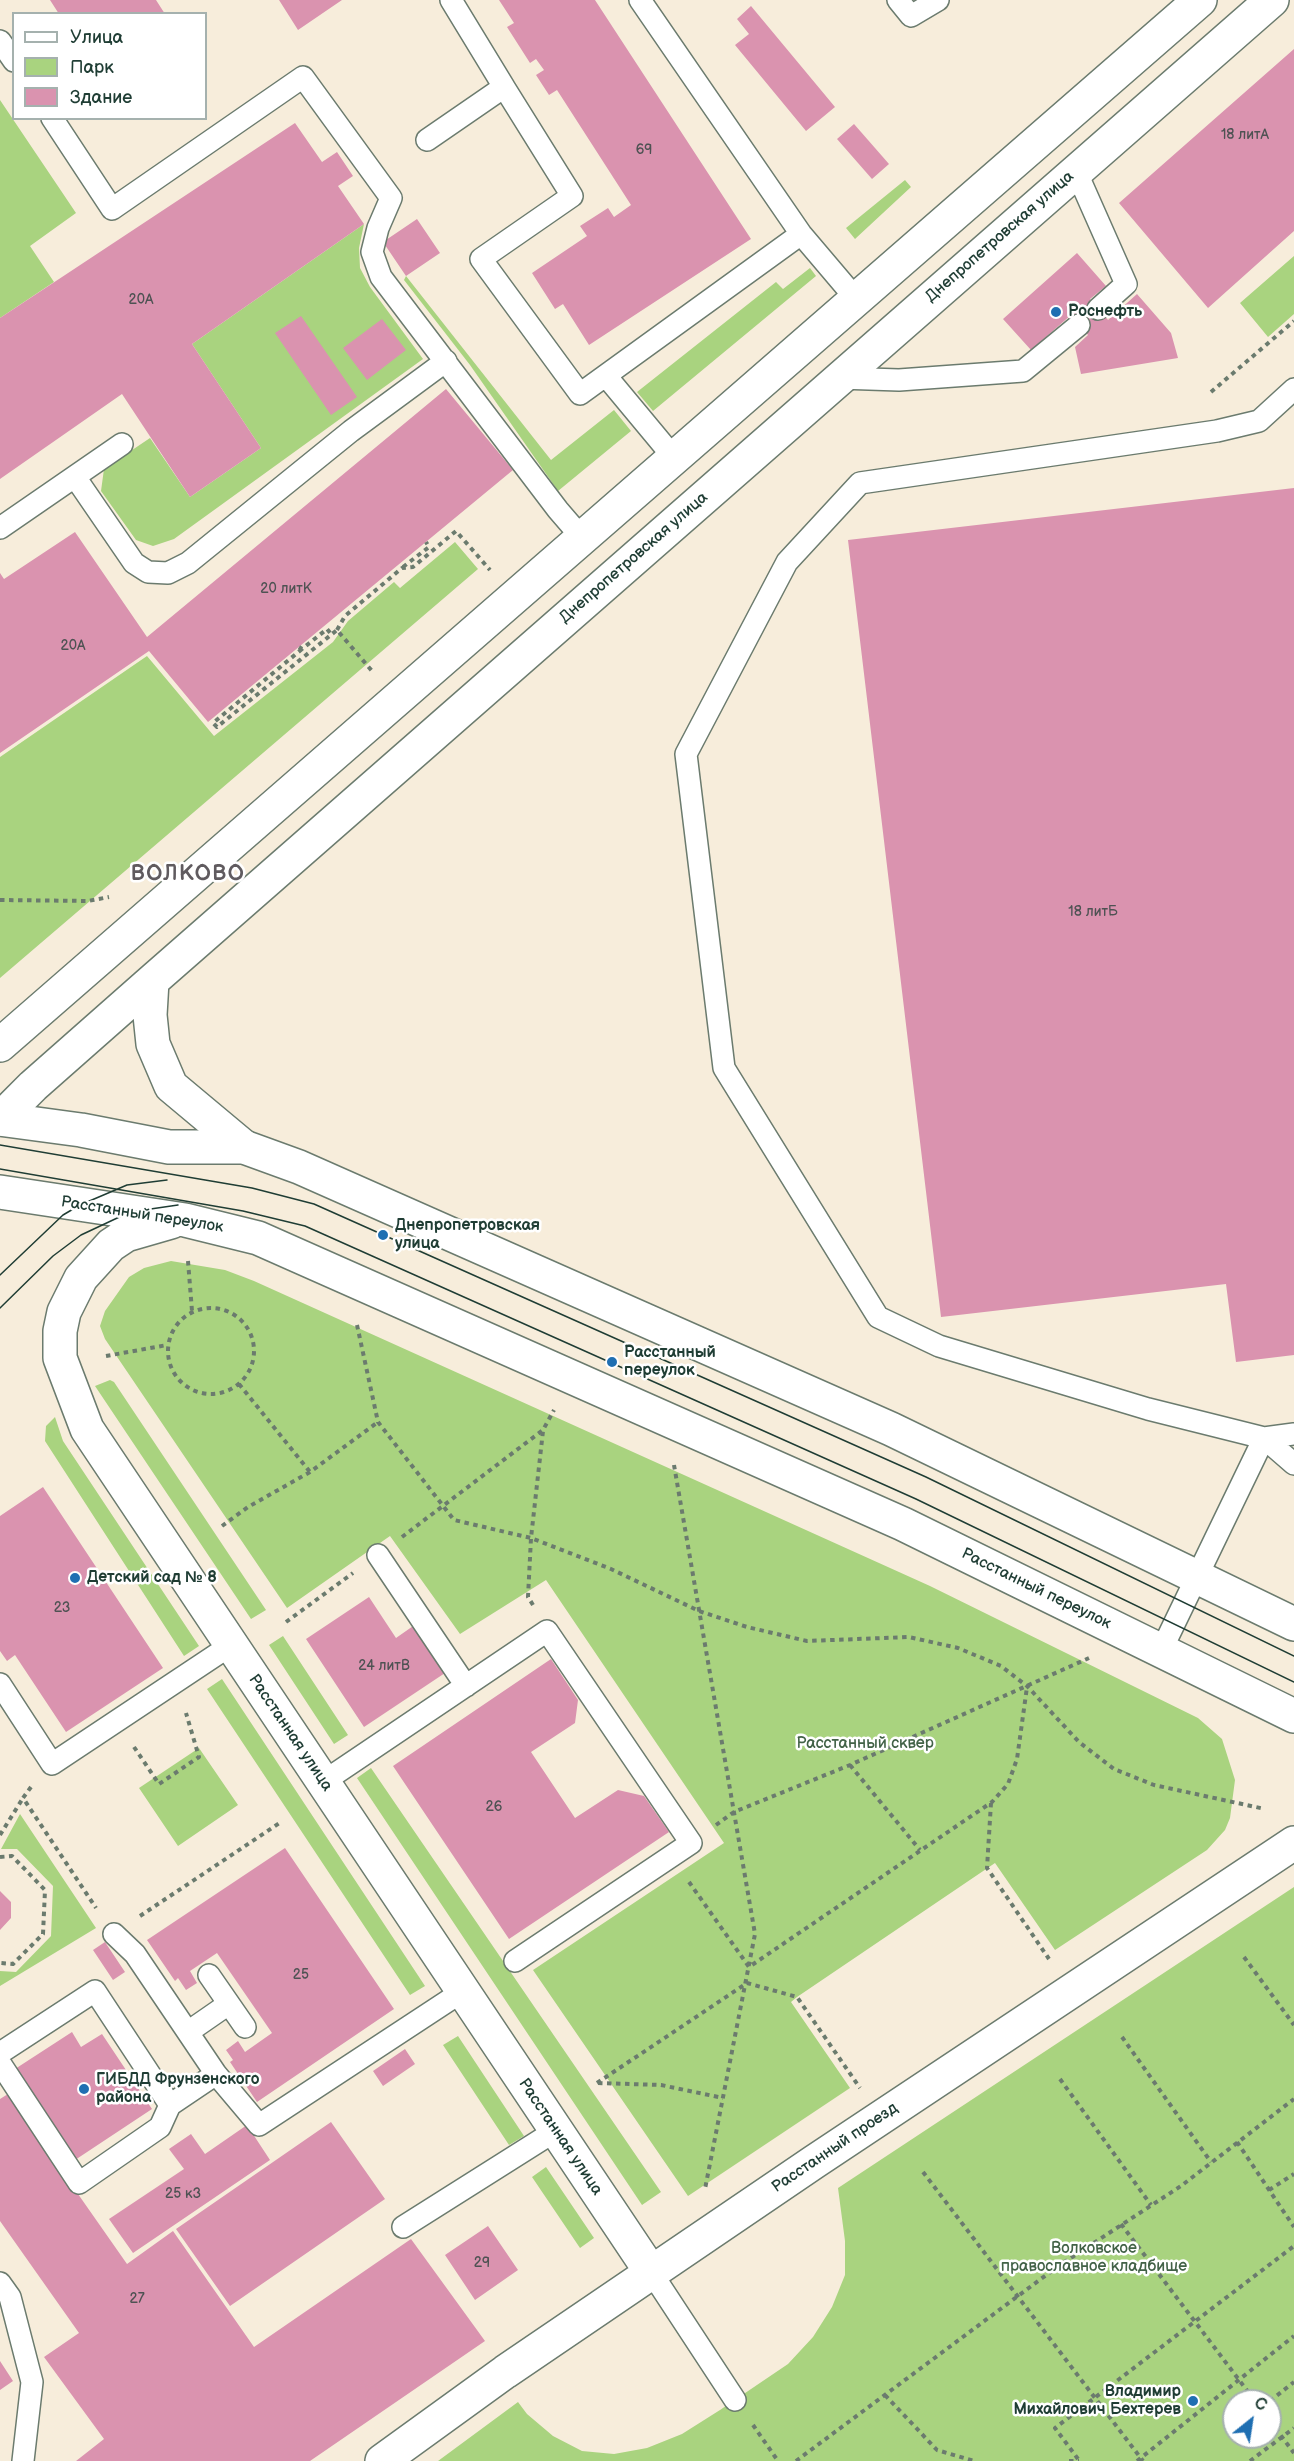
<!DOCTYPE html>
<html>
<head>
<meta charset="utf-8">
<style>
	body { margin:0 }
	#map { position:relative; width:1294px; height:2461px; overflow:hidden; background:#f7eddb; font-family:"Balsamiq Sans",sans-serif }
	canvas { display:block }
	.legend { position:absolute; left:12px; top:12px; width:195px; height:108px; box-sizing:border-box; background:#fff; border:2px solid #a5b1ae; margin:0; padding:8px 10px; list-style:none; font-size:18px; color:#1f3d34 }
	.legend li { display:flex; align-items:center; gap:12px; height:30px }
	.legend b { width:30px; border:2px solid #a5b1ae }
	.north { position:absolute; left:1222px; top:2389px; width:60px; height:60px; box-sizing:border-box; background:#fff; border:2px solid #a5b1ae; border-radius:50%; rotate:30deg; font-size:16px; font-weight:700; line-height:24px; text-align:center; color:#1f3d34 }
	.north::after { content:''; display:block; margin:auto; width:21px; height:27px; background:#1f6fb2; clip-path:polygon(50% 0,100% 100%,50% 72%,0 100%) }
</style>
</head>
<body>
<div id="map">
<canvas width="1294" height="2461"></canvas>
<ul class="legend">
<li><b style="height:8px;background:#fff"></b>Улица</li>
<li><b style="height:16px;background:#a9d37f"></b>Парк</li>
<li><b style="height:16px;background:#da93af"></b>Здание</li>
</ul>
<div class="north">С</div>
</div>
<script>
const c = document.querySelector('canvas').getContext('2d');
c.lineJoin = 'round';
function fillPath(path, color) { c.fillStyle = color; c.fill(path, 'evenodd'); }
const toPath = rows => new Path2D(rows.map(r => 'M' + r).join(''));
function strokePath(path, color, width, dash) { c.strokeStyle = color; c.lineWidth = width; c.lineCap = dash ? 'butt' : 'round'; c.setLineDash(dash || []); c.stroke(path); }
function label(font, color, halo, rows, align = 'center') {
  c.font = font + ' "Balsamiq Sans",sans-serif'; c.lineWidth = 5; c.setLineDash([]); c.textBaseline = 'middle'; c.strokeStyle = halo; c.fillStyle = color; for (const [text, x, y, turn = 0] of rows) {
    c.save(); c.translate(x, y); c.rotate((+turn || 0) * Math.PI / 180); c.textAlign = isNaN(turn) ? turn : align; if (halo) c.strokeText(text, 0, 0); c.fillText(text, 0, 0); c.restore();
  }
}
const green = toPath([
	[0,100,76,213,30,246,54,282,0,318],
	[905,180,911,187,855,239,846,228],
	[364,224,359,248,360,268,370,287,423,359,174,539,153,546,136,540,101,491,104,469,150,438,190,497,261,448,192,344],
	[1294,256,1294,314,1268,337,1240,303],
	[810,268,816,276,653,411,637,392,776,282,783,289],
	[406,276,551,460,614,410,631,431,558,491,470,365,404,280],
	[455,542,478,569,0,978,0,757,147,656,214,736,333,642,348,621,394,582,400,588],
	[171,1261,225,1270,254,1281,930,1586,1198,1718,1222,1739,1235,1780,1230,1818,1225,1830,1207,1850,1055,1950,995,1863,797,1997,791,2002,850,2088,688,2196,533,1970,724,1843,546,1580,460,1634,390,1536,287,1608,105,1339,100,1326,105,1311,129,1277,144,1268],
	[110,1380,114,1382,266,1610,251,1619,95,1386],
	[55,1417,63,1441,199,1646,184,1656,45,1441,46,1426],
	[283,1636,348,1735,334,1744,269,1645],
	[222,1679,425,1986,410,1995,207,1689],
	[199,1748,238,1805,178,1846,139,1788],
	[371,1768,661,2192,642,2205,357,1778],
	[20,1814,96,1928,0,1986,0,1971,16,1972,51,1936,53,1886,17,1849,1,1849],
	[1294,1887,1294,2461,438,2461,518,2402,527,2414,553,2436,582,2451,614,2454,647,2448,682,2434,720,2410,788,2364,813,2337,832,2307,845,2275,845,2241,838,2188],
	[1234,2401,1270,2401,1270,2437,1234,2437],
	[458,2036,524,2136,509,2145,443,2045],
	[546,2167,594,2238,580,2248,532,2177]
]);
const building = toPath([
	[50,0,156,0,165,14,59,14],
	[279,0,342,0,298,30],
	[499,0,595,0,751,239,589,345,563,304,555,309,532,273,587,236,580,226,608,208,614,217,631,205,557,90,549,95,536,75,544,70,536,59,530,63,507,27,514,23],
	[751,6,835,107,806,131,735,45,749,34,737,19],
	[1294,49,1294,231,1208,308,1119,203],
	[295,123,322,162,337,152,353,176,338,186,364,224,192,344,261,448,190,497,122,394,0,479,0,318],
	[854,124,889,164,872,179,837,139],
	[417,219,440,253,406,276,383,242],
	[1077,253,1106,286,1090,299,1108,320,1137,294,1171,333,1178,358,1081,374,1075,347,1088,335,1071,315,1031,350,1003,319],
	[301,316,357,397,331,415,275,333],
	[382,319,406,350,367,380,343,348],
	[446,389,513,470,208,722,149,651,0,753,0,573,4,579,75,532,147,637],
	[1294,488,1294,1355,1236,1362,1226,1284,941,1317,848,540],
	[43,1487,163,1668,66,1732,15,1655,7,1661,0,1651,0,1516],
	[369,1597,396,1638,416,1624,448,1671,364,1727,306,1639],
	[551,1659,578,1700,575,1723,531,1752,575,1818,618,1790,644,1796,669,1832,509,1939,393,1766],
	[285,1848,394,2009,257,2102,230,2062,233,2060,226,2050,238,2041,245,2052,272,2033,217,1953,190,1971,197,1983,186,1990,178,1978,175,1981,147,1940],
	[0,1891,11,1902,11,1918,0,1930],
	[105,1942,125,1972,113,1980,93,1950],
	[72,2032,81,2047,102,2034,152,2109,75,2160,15,2069],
	[405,2049,415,2064,383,2086,373,2071],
	[8,2094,127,2264,173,2231,254,2347,411,2239,485,2341,310,2461,76,2461,104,2439,44,2357,79,2333,0,2221,0,2099],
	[331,2122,385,2199,230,2306,176,2229],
	[247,2125,270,2160,133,2253,109,2219,184,2169,169,2149,191,2134,205,2154],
	[488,2226,518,2270,475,2300,445,2255],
	[0,2361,13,2381,0,2390]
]);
const path = toPath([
	[1211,392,1294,321],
	[403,567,429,547,426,542],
	[337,630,345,616,402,568,413,567,456,531,490,570],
	[299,647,302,649,327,629,331,634],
	[302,649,213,723,217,727,337,630,372,671],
	[0,900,88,901,109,897],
	[188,1261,192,1311],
	'168 1351a43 43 0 1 1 86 0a43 43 0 1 1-86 0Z',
	[357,1325,378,1422,454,1520,531,1538,611,1569,699,1611,747,1627,807,1641,909,1637,958,1648,1001,1666,1027,1686,1079,1742,1114,1769,1154,1785,1265,1809],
	[106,1356,167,1345],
	[239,1384,310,1472],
	[674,1465,755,1934,705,2189],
	[222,1526,248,1507,310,1472,378,1422],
	[402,1537,543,1430,554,1410],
	[533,1605,528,1597,531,1538,543,1431],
	[286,1622,353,1573],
	[134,1747,159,1784,199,1757,186,1713],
	[850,1765,920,1850],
	[31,1787,23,1798,96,1908],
	[991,1803,987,1868,1049,1959],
	[716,1825,734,1812,850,1765,1089,1658],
	[0,1835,23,1798],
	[0,1857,12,1856,45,1890,43,1934,13,1964,0,1963],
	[689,1882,749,1967,992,1802,1008,1784,1017,1759,1027,1687],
	[140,1916,281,1822],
	[1244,1957,1294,2025],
	[1122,2037,1211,2162],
	[1060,2079,1151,2205],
	[597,2083,747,1983,797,1997,860,2088],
	[598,2083,661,2085,723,2098],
	[1237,2142,1294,2227],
	[923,2172,1143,2461],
	[1269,2190,1294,2174],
	[1121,2224,1255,2401],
	[885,2395,937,2450,974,2461],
	[1270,2401,1294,2382],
	[1270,2421,1294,2453],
	[753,2425,778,2461],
	[1078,2459,1055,2428,1294,2246],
	[796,2461,1057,2267,1181,2186,1294,2099],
	[1069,2461,1079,2461],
	[1137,2461,1294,2336],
	[1250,2461,1294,2428]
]);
const service = toPath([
	[451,0,504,87],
	[640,0,801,234,857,300],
	[898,0,911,16,938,0],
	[0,41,14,61],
	[52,118,112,209,303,77,391,198,378,228,372,252,381,277,558,510,583,539],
	[427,140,504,87,572,196,481,259,580,394,801,234],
	[1076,171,1126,284,1098,309],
	[606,376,675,459],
	[839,378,899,380,1023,371,1079,325],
	[1294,389,1259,421,1217,431,860,483,787,562,686,754,724,1068,878,1317,939,1346,1148,1409,1264,1438,1294,1434],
	[75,477,134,563,148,572,168,573,188,563,351,431,446,361],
	[0,528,122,444],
	[378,1555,466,1686],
	[1161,1651,1264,1438,1294,1464],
	[0,1684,52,1764,231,1645],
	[323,1782,547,1631,691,1843,515,1961],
	[114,1934,135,1954,216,2074,259,2125,463,1991],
	[209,1975,245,2027],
	[188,2032,227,2005],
	[0,2053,95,1991,170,2105],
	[0,2063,79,2183,160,2127,170,2105,216,2074],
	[403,2227,555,2131],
	[651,2272,735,2400],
	[0,2283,10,2297,32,2382,23,2461]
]);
const minor = toPath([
	[0,1119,81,1130,169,1147,244,1147,299,1167,891,1429,1294,1624],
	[0,1192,185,1220,258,1238,903,1524,1294,1716],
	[171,1222,126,1235,111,1245,81,1278,64,1312,60,1331,60,1358,87,1429,651,2272],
	[382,2461,505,2372,814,2162,1294,1843]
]);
const secondary = toPath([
	[152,981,150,1015,153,1044,171,1086,244,1147],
	[0,1045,1200,0],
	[0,1119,33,1086,152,981,1272,0]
]);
const tram = toPath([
	[0,1145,252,1188,314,1204,926,1477,1294,1656],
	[0,1169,243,1211,305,1226,916,1499,1294,1682],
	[0,1275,63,1215,80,1205,127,1185,167,1180],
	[0,1308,53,1256,81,1235,130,1212,178,1205]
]);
const markers = [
	[1056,312,6,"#1f6fb2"],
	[383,1235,6,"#1f6fb2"],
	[612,1362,6,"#1f6fb2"],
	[75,1578,6,"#1f6fb2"],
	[84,2089,6,"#1f6fb2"],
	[1193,2401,6,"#1f6fb2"]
];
const numberNames = [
	["18 литА",1245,135],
	["69",644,150],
	["20А",141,300],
	["20 литК",286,589],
	["20А",73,646],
	["18 литБ",1093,912],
	["23",62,1608],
	["24 литВ",384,1666],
	["26",494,1807],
	["25",301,1975],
	["25 к3",183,2194],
	["29",482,2263],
	["27",137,2299]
];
const streetNames = [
	["Днепропетровская улица",1000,237,-41],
	["Днепропетровская улица",634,558,-41],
	["Расстанный переулок",142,1215,9],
	["Расстанный переулок",1036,1589,26],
	["Расстанная улица",290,1733,56],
	["Расстанная улица",560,2137,56],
	["Расстанный проезд",835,2148,-34]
];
const poiNames = [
	["Роснефть",1068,312],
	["Днепропетровская",395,1226],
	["улица",395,1244],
	["Расстанный",624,1353],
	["переулок",624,1371],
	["Детский сад № 8",87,1578],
	["ГИБДД Фрунзенского",96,2080],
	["района",96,2098],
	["Владимир",1181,2392,"right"],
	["Михайлович Бехтерев",1181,2410,"right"]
];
const parkNames = [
	["Расстанный сквер",865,1744],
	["Волковское",1094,2249],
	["православное кладбище",1094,2267]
];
const districtNames = [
	["ВОЛКОВО",188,874]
];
fillPath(green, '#a9d37f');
fillPath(building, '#da93af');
strokePath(service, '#6b7b6e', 24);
strokePath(minor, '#6b7b6e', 36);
strokePath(secondary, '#6b7b6e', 36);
strokePath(path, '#6b7b6e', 4, [4.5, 4.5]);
strokePath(service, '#fff', 21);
strokePath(minor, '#fff', 33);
strokePath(secondary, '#fff', 33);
strokePath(tram, '#1f3d34', 1.5);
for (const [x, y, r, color] of markers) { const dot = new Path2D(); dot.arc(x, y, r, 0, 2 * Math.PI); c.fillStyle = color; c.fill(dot); strokePath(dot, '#fff', 2); }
label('14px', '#4e5253', null, numberNames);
label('16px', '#1f3d34', '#fff', streetNames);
label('bold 16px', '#1f3d34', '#fff', poiNames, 'left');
label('16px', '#426247', '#fff', parkNames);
c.letterSpacing = '1.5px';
label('bold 22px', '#605b5f', '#fff', districtNames);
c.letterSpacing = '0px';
</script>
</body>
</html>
